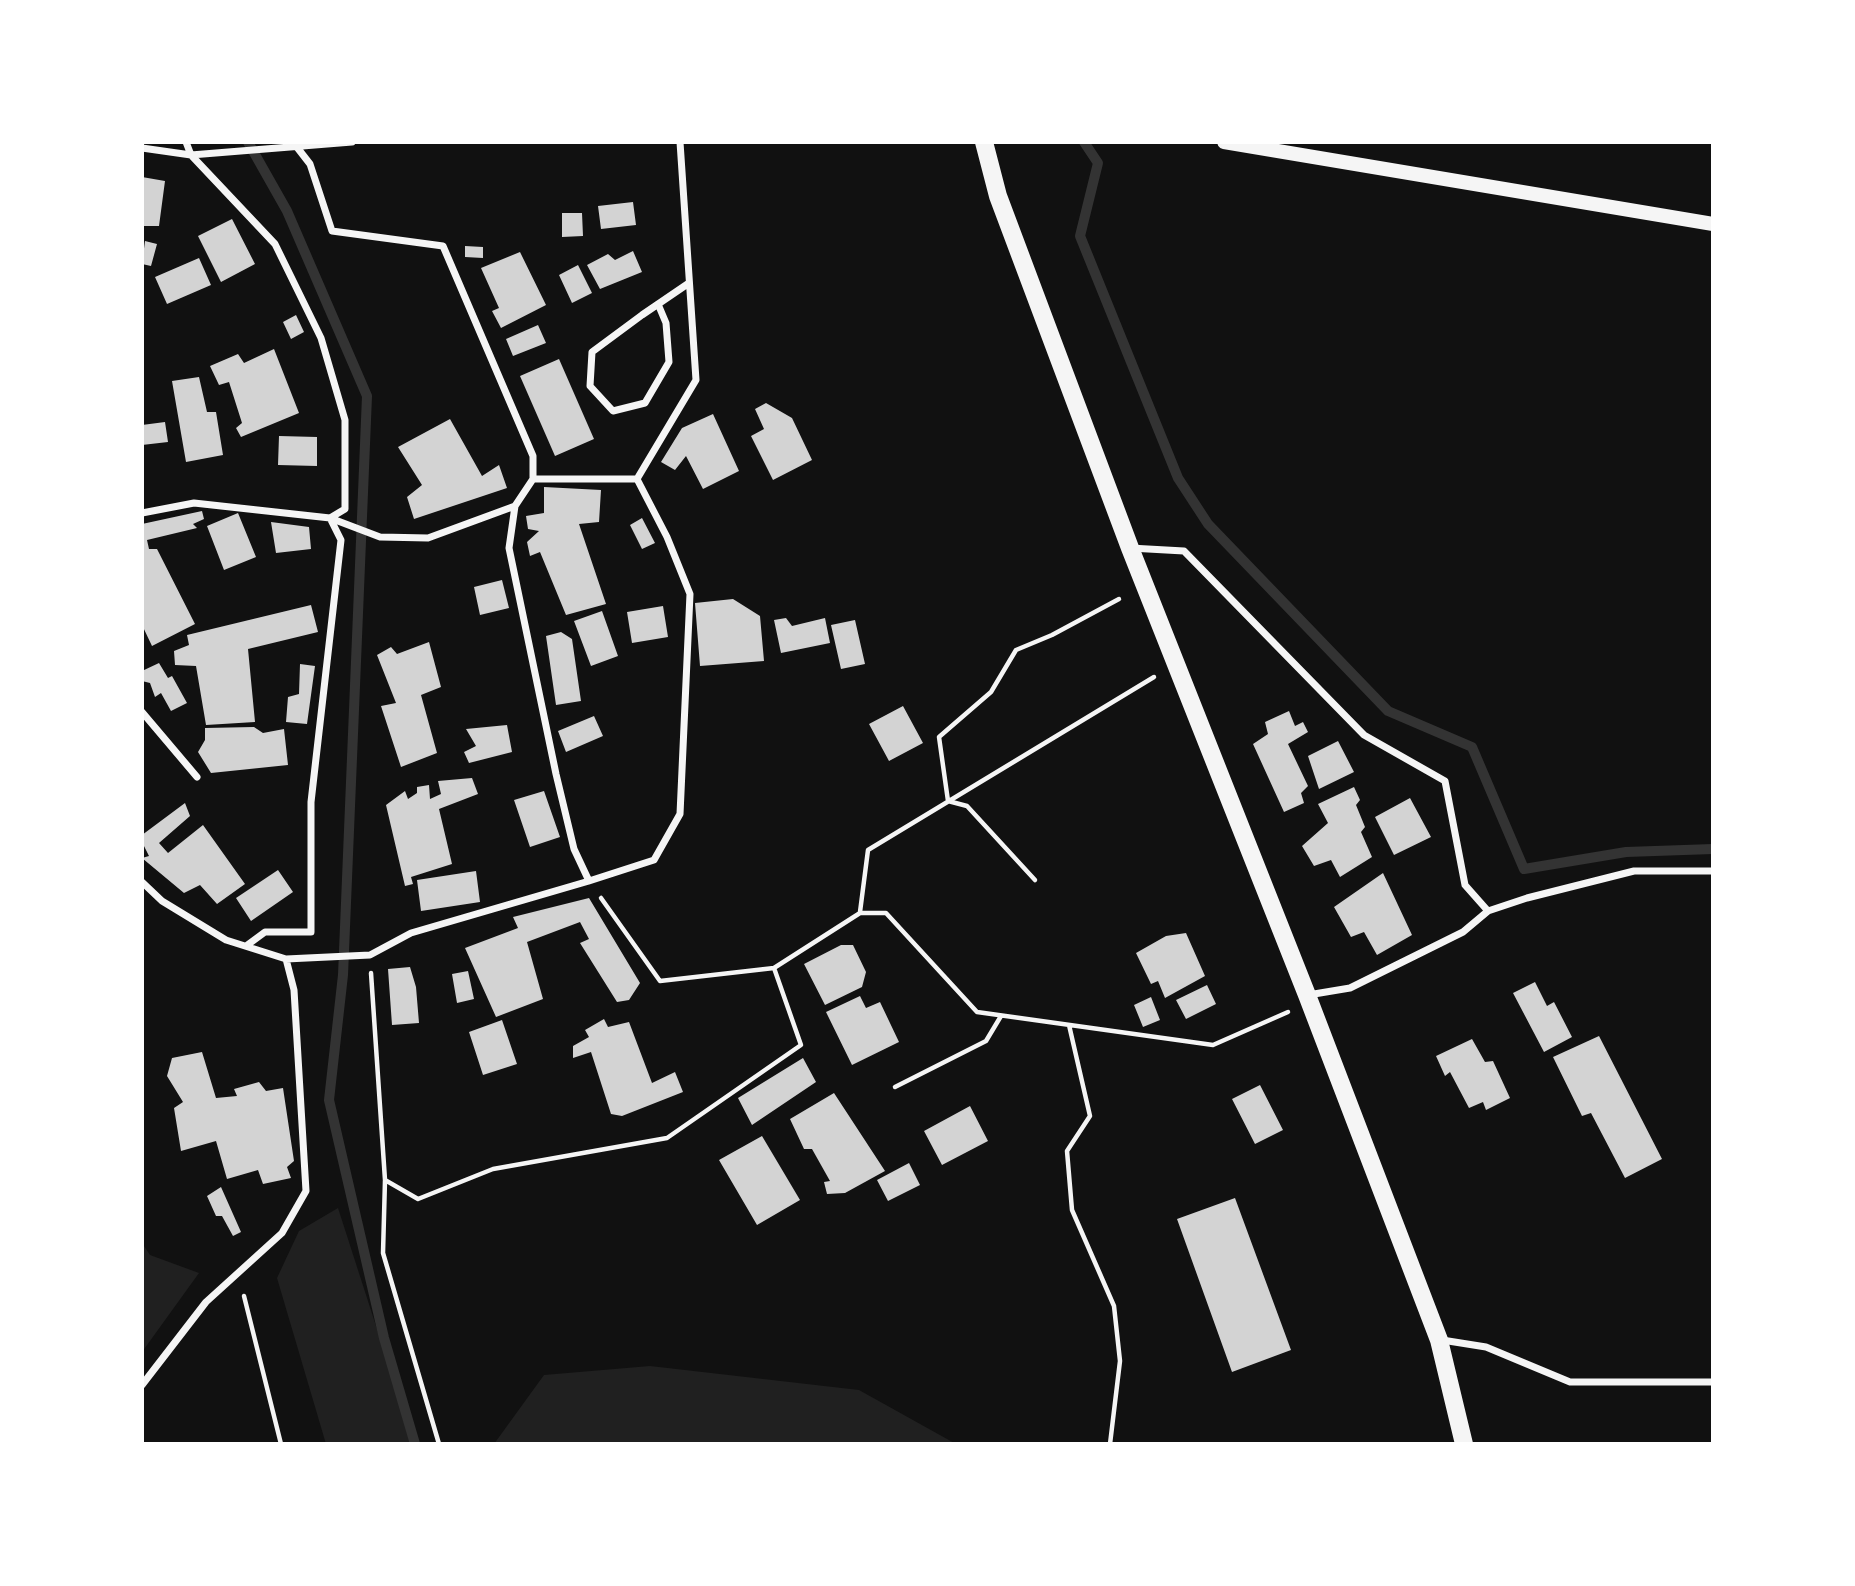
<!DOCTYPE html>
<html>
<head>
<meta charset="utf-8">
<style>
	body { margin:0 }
	#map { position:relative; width:1855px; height:1586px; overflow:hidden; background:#111; font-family:Lato,sans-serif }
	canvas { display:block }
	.frame { position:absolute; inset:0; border:144px solid #fff; pointer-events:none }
</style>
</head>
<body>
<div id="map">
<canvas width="1855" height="1586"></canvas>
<div class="frame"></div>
</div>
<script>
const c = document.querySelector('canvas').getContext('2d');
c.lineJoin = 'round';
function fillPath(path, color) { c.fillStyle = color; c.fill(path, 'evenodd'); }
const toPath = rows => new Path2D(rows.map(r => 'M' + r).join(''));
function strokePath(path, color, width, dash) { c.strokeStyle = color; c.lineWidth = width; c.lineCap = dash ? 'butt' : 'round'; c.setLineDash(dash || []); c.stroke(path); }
const green = toPath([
	[338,1208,414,1444,326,1444,277,1278,299,1231],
	[142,1243,150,1255,199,1273,142,1352],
	[650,1366,859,1390,956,1444,494,1444,544,1375]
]);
const stream = toPath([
	[248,142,287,211,367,396,343,975,329,1100,384,1338,415,1444],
	[1084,142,1098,163,1080,236,1178,478,1208,524,1388,711,1472,747,1524,869,1626,852,1713,849]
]);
const building = toPath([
	[142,177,165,181,159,226,142,226],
	[633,202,636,225,601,229,598,206],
	[562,213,582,213,583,236,562,237],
	[232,219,255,264,221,282,198,236],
	[145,241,157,244,151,266,142,264],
	[465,246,483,247,483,258,465,257],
	[633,251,642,272,600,289,587,265,608,254,615,260],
	[520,252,546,305,501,328,492,311,499,308,481,268],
	[199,258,211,285,167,304,155,277],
	[578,265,592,293,572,303,559,275],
	[296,315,304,332,291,339,283,322],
	[538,325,546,343,513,356,506,339],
	[274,349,299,413,241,437,236,428,242,423,229,382,219,385,210,366,238,354,244,363],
	[559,359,594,439,555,456,520,376],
	[199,377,207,412,216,412,223,455,186,462,172,381],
	[766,403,792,418,812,460,773,480,751,436,764,429,755,409],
	[713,414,739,471,703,489,686,456,675,470,661,462,682,428],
	[450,419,482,476,499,465,507,488,414,519,407,497,422,485,398,447],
	[165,422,168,442,142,445,142,425],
	[279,436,317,437,317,466,278,465],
	[544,487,601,490,599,522,579,524,606,604,566,615,540,552,530,556,527,542,539,531,528,529,526,516,544,513],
	[202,511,204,519,193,524,197,528,147,540,149,549,157,549,195,624,152,646,142,625,142,524],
	[238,513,256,557,224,570,207,526],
	[642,518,655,543,642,549,630,525],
	[271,522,309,527,311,549,276,553],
	[502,580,509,608,480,615,474,587],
	[733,599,760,616,764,661,700,666,695,603],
	[311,605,318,632,248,649,255,722,206,725,196,666,175,665,174,651,189,645,187,635],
	[663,606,668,637,632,643,627,612],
	[602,611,618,656,591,666,574,621],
	[786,618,792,626,825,618,830,643,781,653,774,620],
	[855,620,865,664,841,669,831,625],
	[561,632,572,639,581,701,556,705,546,636],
	[429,642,441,687,421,695,437,753,401,767,381,706,396,703,377,655,391,647,397,654],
	[159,663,168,678,172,676,187,703,171,711,161,693,155,697,150,683,142,681,142,671],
	[300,664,315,666,307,724,286,722,288,697,299,694],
	[903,706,923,743,889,761,869,724],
	[1289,711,1295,726,1303,722,1308,732,1288,744,1308,786,1301,793,1304,803,1284,812,1253,744,1268,734,1265,722],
	[594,716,603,736,566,752,558,731],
	[507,725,512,752,469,763,464,752,476,746,466,729],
	[254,727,263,733,284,729,288,765,211,773,198,752,205,740,205,728],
	[1338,741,1354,772,1319,789,1308,756],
	[472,778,478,794,439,809,452,864,411,877,413,884,405,886,386,805,405,791,408,799,417,793,417,787,429,785,430,799,441,794,438,781],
	[1354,787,1360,800,1356,805,1365,827,1361,832,1372,857,1340,877,1331,860,1314,866,1302,846,1328,823,1318,804],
	[544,791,560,837,530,847,514,800],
	[1410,798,1431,837,1394,855,1375,817],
	[185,803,190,816,159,843,168,853,203,825,245,884,217,904,200,885,184,893,142,858,149,856,142,842,142,835],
	[278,870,293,892,251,921,236,898],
	[476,871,480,902,421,911,417,880],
	[1383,873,1412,935,1377,955,1364,932,1351,937,1334,907],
	[589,898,640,983,629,1000,617,1002,580,943,589,939,580,922,527,942,543,999,496,1017,465,948,518,928,513,917],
	[1186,933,1205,976,1165,998,1158,981,1151,984,1136,953,1166,936],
	[841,945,853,945,866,972,862,987,825,1005,804,964],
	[410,967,416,987,419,1023,392,1025,388,969],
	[468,971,474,999,457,1003,452,974],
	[1535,982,1547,1006,1554,1002,1572,1037,1544,1052,1513,993],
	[1207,985,1216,1004,1186,1019,1176,1000],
	[860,996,866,1008,880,1002,899,1042,852,1065,826,1012],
	[1151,997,1160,1020,1143,1027,1134,1005],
	[604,1019,608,1027,629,1022,652,1083,675,1072,683,1092,622,1116,611,1114,591,1052,573,1058,573,1046,589,1037,585,1030],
	[502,1020,517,1064,483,1075,469,1032],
	[1599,1036,1662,1159,1625,1178,1591,1113,1582,1116,1553,1057],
	[1472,1039,1485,1062,1493,1061,1510,1098,1486,1110,1483,1102,1469,1108,1450,1072,1445,1076,1436,1056],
	[202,1052,216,1098,237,1096,234,1089,259,1082,266,1091,283,1088,294,1161,287,1167,291,1178,263,1184,258,1170,227,1179,216,1141,181,1151,174,1108,183,1102,167,1076,172,1058],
	[803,1058,816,1082,752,1125,738,1098],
	[1260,1085,1283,1130,1255,1144,1232,1099],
	[834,1093,885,1171,845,1193,827,1194,824,1182,830,1181,812,1149,804,1149,790,1119],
	[970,1106,988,1141,942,1165,924,1131],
	[762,1136,800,1200,757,1225,719,1160],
	[909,1163,920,1185,888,1201,877,1180],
	[221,1187,241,1232,233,1236,222,1216,216,1216,207,1196],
	[1235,1198,1291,1350,1232,1372,1177,1219]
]);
const path = toPath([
	[1035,880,967,806,948,801,939,737,991,692,1016,650,1052,635,1119,599],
	[601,898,660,981,774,968,860,913,886,913,977,1012,1213,1045,1288,1012],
	[860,912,868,850,1154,677],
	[371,973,385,1180,383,1253,439,1444],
	[1069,1025,1090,1116,1067,1151,1072,1210,1114,1306,1120,1361,1110,1444],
	[895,1087,986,1041,1001,1016],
	[385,1180,418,1199,493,1169,667,1138,801,1045,774,968],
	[244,1296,281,1444]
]);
const minor = toPath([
	[186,142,191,155,275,244,321,338,345,420,345,509,330,518,341,540,311,802,311,932,265,932,246,946],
	[142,148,191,155,352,142],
	[658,304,666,323,669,362,645,403,613,411,590,386,592,352,642,315,689,283],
	[533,479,637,479],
	[142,513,194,503,330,518,380,537,428,538,515,506],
	[1130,548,1184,551,1364,735,1445,781,1465,885,1488,911],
	[142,712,197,777],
	[589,881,654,860,680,814,690,594,667,537,637,479,696,380,680,142],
	[142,882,162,901,226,940,286,959,370,955,411,933,589,881,574,849,556,774,509,548,515,506,533,479,533,456,443,246,332,231,310,164,296,146],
	[1308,995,1350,988,1463,932,1488,911,1527,898,1634,871,1713,871],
	[1442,1340,1486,1347,1570,1382,1713,1382],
	[142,1385,206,1302,282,1233,306,1191,294,990,286,959]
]);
const secondary = toPath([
	[1224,142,1713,224]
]);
const primary = toPath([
	[984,142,998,196,1130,548,1307,995,1439,1340,1464,1444]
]);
fillPath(green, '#202020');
strokePath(stream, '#333', 10);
fillPath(building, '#d3d3d3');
strokePath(path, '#f5f5f5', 4.5);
strokePath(minor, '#f5f5f5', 7);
strokePath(secondary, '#f5f5f5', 14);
strokePath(primary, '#f5f5f5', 18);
</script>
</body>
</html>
